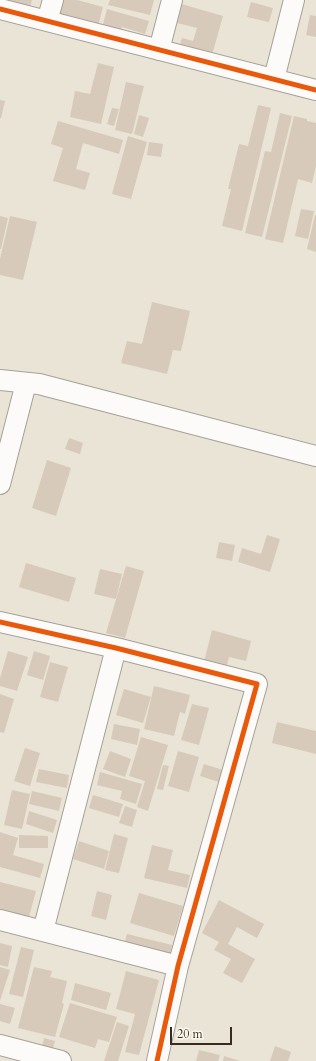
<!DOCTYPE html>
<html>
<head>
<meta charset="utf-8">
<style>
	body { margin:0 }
	#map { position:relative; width:316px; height:1061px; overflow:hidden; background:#e9e4d5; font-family:Cardo,serif }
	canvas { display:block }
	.scale { position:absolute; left:170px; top:1027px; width:62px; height:18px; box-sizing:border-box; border:2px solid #3b2a1e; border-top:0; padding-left:5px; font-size:12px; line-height:14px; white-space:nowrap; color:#3b2a1e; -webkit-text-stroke:3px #fbf7ec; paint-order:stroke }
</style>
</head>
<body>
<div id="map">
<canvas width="316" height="1061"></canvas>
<div class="scale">20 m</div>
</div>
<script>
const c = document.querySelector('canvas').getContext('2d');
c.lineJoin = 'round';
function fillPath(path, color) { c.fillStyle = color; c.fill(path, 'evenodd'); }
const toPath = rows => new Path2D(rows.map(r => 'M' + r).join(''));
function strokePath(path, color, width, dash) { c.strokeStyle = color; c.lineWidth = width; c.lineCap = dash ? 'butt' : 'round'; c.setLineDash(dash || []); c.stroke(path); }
const building = toPath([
	[6,0,32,0,30,7],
	[59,0,77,0,103,7,98,26,55,15],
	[110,0,154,0,150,15,108,5],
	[251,2,273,8,269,22,247,17],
	[178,3,223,16,210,62,178,52,182,38,193,41,197,28,173,22],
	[107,9,149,21,145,34,122,27,119,37,101,32],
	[310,15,316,16,316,37,306,35],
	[98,63,114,67,101,124,70,117,75,91,90,94],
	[126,82,144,86,132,134,115,130],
	[0,100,5,101,1,118,0,118],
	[258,105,271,108,242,231,222,226,231,189,228,189,239,144,248,146],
	[112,108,119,109,114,126,107,124],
	[280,113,292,116,262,237,245,233,265,151,271,152],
	[139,115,149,118,143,137,134,134],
	[294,116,307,119,307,121,316,123,316,166,312,183,298,179,283,243,265,239],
	[58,121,123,140,119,154,83,143,76,169,90,173,85,190,53,181,63,148,51,144],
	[128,136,147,142,131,199,112,194],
	[149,142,163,144,161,157,147,155],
	[301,209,314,211,308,239,295,236],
	[315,215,316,215,316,252,307,249],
	[0,216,8,218,1,249,0,249],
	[10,216,37,222,23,280,0,275,0,259],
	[152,302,190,311,181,351,173,350,167,374,121,363,127,341,142,344],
	[69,438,83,443,80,454,65,449],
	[47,460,71,468,56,516,32,508],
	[267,535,280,539,270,572,238,562,242,548,261,554],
	[219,542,235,545,232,561,216,558],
	[26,563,76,578,69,602,19,587],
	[126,566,144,571,125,638,106,633],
	[100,569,122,574,116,599,94,594],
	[212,630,251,641,246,661,229,657,223,682,204,662],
	[8,651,28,657,17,691,0,686,0,678],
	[34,651,50,656,43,680,27,675],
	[50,662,68,667,58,702,40,697],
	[154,686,190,695,185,714,180,712,174,736,144,729],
	[124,689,151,697,143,723,116,715],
	[0,694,14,699,4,733,0,732],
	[192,704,209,708,199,745,181,740],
	[277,722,316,731,316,754,272,743],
	[114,724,140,729,137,745,111,739],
	[141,737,168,745,148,811,137,807,145,781,129,776],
	[25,748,40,753,30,786,14,781],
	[110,751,131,759,125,777,103,769],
	[178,751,199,757,189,792,168,786],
	[204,764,223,770,219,782,200,776],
	[163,765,169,766,163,790,157,789],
	[39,769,69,775,67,788,36,782],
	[100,772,142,784,136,804,120,799,122,791,97,785],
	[12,790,30,794,22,829,4,825],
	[32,791,62,798,59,811,29,804],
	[93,795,123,804,119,817,89,808],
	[125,806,137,810,132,827,119,823],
	[29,811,57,820,53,833,26,824],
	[0,832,18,838,13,855,44,864,40,878,0,867],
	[114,834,128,838,119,873,105,870],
	[19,835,48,836,48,848,19,848],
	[79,841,109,851,104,869,73,859],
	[152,845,173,850,168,870,190,875,187,888,144,878],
	[0,882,36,891,29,917,2,910,0,915],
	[97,891,112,895,106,920,91,916],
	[139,893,183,906,174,936,130,923],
	[219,900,264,924,257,938,237,927,228,944,255,959,242,983,223,973,231,959,214,950,219,942,202,933],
	[127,934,172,945,168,962,122,951],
	[0,943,12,946,8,967,0,965],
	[21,947,34,950,23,997,9,994],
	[0,967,10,970,0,1001],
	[34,967,52,971,50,977,67,981,62,1003,64,1004,55,1037,18,1028],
	[126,971,159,980,139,1055,125,1052,135,1014,116,1009],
	[75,983,111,993,106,1010,71,1000],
	[70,1003,117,1017,109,1042,98,1039,95,1048,59,1037],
	[0,1004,15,1008,10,1024,0,1021],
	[117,1022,129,1026,118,1061,104,1061],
	[44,1038,55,1041,50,1058,40,1055],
	[275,1046,291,1052,288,1061,270,1061],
	[199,1050,220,1055,218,1061,196,1061],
	[224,1056,240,1061,223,1061]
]);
const street = toPath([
	[0,9,316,90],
	[47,21,53,0],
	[159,50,172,0],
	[274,79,294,0],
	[0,380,39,384,316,456],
	[0,484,26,383],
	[0,622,116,648,257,684,178,966,157,1061],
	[0,920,178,966],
	[43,931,116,648],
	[0,1045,61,1061]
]);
const cycleway = toPath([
	[0,9,316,90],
	[0,622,116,648,257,684,178,966,157,1061]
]);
fillPath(building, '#d8caba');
strokePath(street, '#a7a197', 22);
strokePath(street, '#fcfbf9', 20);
strokePath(cycleway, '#e8590c', 5);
</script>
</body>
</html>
